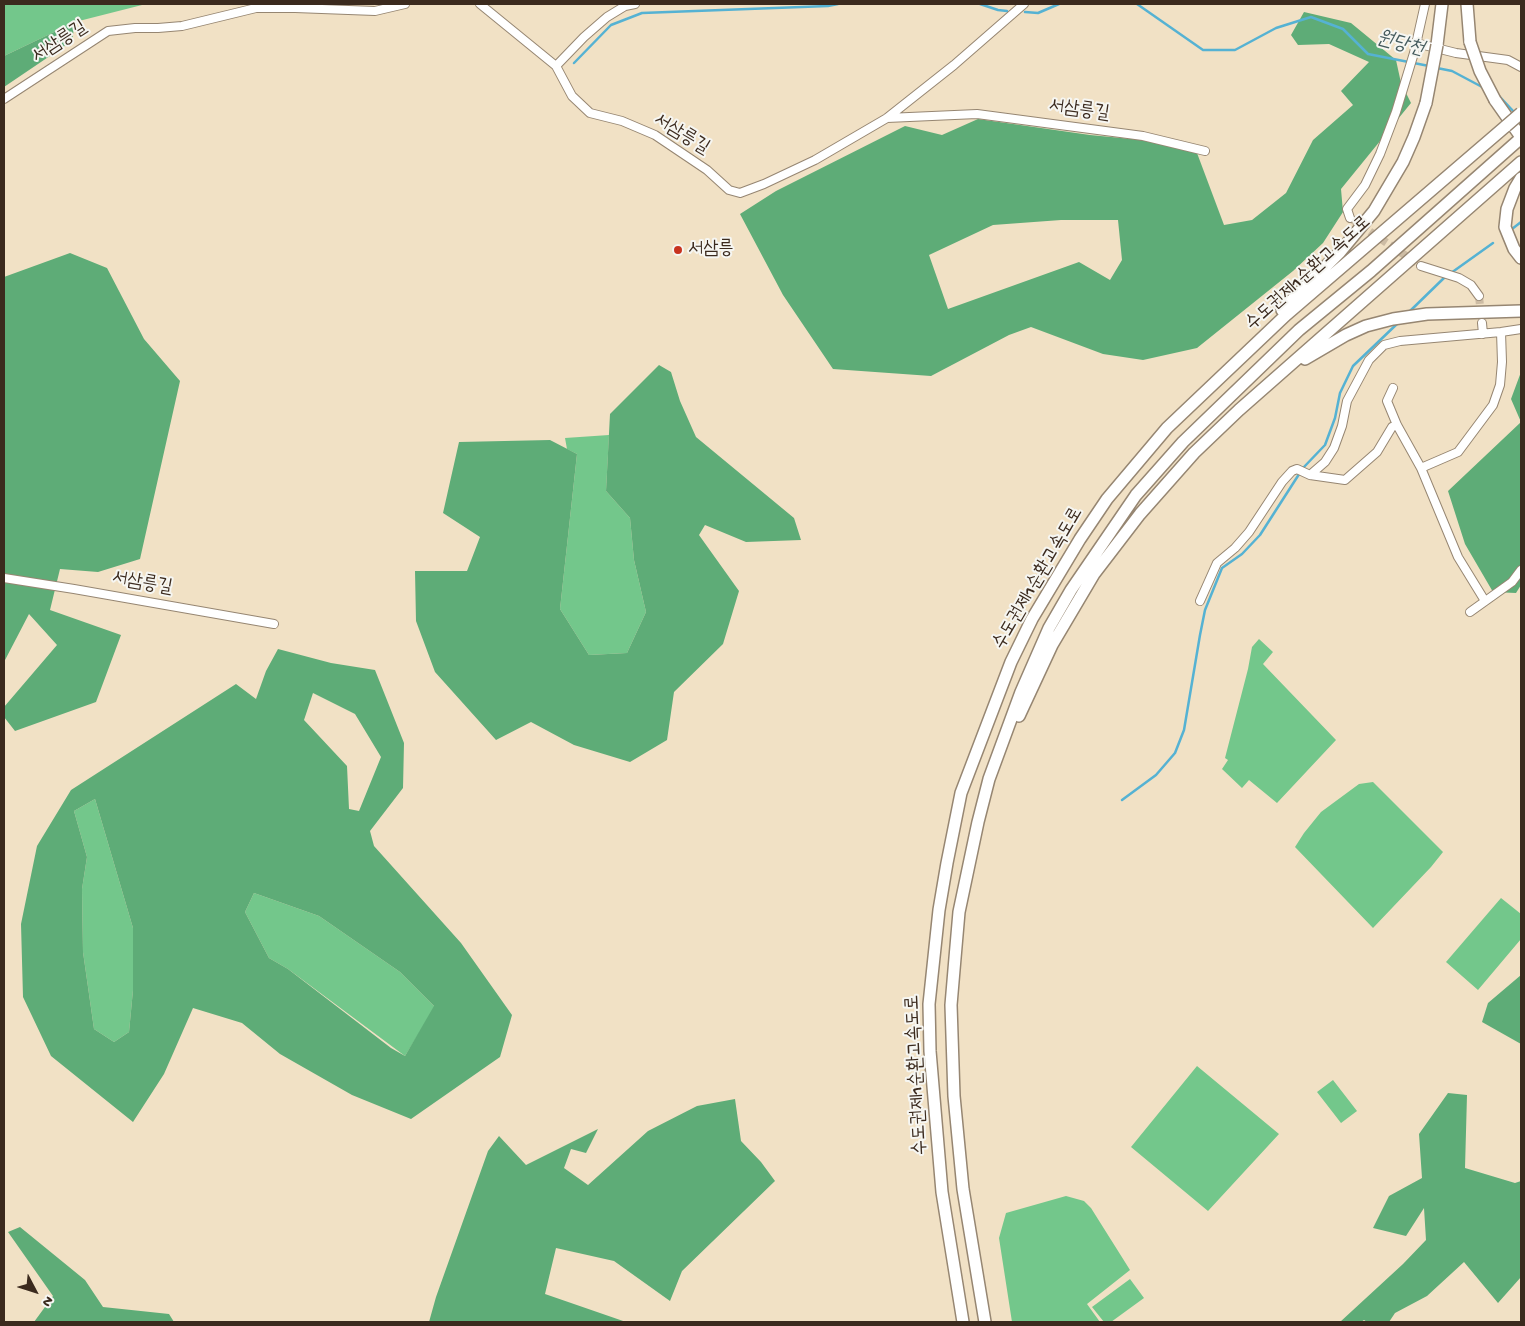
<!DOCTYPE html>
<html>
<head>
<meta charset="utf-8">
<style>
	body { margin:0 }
	#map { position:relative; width:1525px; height:1326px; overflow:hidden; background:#f1e1c5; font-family:"Gochi Hand",sans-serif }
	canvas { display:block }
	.frame { position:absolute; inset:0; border:5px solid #3b2a1e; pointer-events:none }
	.north { position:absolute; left:10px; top:1266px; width:50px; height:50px; -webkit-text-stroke:4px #f6f6f2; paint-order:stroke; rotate:130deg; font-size:14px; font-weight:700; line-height:20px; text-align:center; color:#3b2a1e }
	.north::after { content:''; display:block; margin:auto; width:18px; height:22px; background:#3b2a1e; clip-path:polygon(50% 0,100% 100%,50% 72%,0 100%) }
</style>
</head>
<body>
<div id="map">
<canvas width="1525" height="1326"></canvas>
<div class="frame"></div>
<div class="north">N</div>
</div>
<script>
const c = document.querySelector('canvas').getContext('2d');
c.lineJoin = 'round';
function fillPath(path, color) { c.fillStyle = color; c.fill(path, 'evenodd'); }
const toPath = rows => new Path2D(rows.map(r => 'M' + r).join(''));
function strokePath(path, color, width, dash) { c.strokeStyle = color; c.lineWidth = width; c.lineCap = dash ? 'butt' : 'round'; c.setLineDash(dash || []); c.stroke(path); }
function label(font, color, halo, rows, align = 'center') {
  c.font = font + ' "Gochi Hand","Poor Story",sans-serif'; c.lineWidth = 4; c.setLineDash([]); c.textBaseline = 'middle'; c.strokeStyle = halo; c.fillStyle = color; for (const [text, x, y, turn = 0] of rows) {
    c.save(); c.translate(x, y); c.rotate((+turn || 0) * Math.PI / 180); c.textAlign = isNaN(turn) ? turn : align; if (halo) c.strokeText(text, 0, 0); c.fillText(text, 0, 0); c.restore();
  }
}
const green = toPath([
	[4,4,146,4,75,22,4,56],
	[609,435,606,491,630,518,634,560,646,612,627,653,589,655,560,609,577,454,567,449,565,438],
	[1259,639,1273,652,1263,664,1336,740,1277,803,1249,780,1242,788,1222,769,1228,760,1225,758,1248,669,1252,647],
	[1373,782,1443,852,1431,867,1373,928,1295,847,1304,833,1321,812,1359,784],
	[95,799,133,928,133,990,129,1032,114,1042,94,1029,83,952,82,889,87,857,74,811],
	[254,893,319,916,400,972,435,1007,405,1056,288,969,269,958,245,912],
	[1501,898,1521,914,1521,939,1478,990,1446,962],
	[1197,1066,1279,1134,1208,1211,1131,1147],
	[1333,1080,1357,1111,1341,1123,1317,1092],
	[1066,1196,1084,1201,1091,1208,1130,1270,1087,1304,1100,1322,1012,1322,999,1238,1006,1213],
	[1130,1279,1144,1298,1111,1322,1104,1322,1092,1307]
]);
const forest = toPath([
	[1304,12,1351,23,1396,60,1401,83,1411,103,1341,189,1343,212,1323,243,1293,271,1197,348,1143,360,1103,354,1031,327,1009,335,931,376,833,369,783,295,740,214,776,191,905,126,942,135,978,119,1090,135,1194,145,1224,225,1252,220,1286,193,1313,140,1353,105,1341,91,1369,62,1329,44,1298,45,1291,35],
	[1061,220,1118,220,1122,260,1110,280,1079,262,948,309,929,255,993,225],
	[75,22,72,41,4,87,4,56],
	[70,253,107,268,144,339,180,381,140,559,98,572,60,569,50,610,121,635,96,702,15,731,4,717,4,707,57,645,29,614,4,662,4,277],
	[659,365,671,372,680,401,696,437,794,518,801,540,746,542,705,525,699,535,739,591,723,644,674,692,667,740,630,762,574,745,531,722,496,740,435,672,416,621,415,571,467,571,480,537,443,513,459,442,550,440,577,454,560,609,589,655,627,653,646,612,634,560,630,518,606,491,610,414],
	[1521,372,1521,422,1511,399],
	[1521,422,1521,585,1516,593,1493,592,1465,544,1448,491],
	[278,649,331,663,375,670,404,743,403,788,370,831,374,846,461,943,512,1015,500,1057,411,1119,352,1095,280,1054,242,1023,193,1008,164,1074,133,1122,51,1056,23,997,21,924,37,846,71,790,236,684,256,699,266,671],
	[313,693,355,714,381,757,359,811,349,809,347,766,304,720],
	[95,799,133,928,133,990,129,1032,114,1042,94,1029,83,952,82,889,87,857,74,811],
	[254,893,319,916,400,972,434,1006,405,1056,391,1048,288,969,269,958,245,912],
	[1521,975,1521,1044,1482,1022,1488,1003],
	[1448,1093,1467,1095,1465,1168,1515,1183,1521,1181,1521,1277,1498,1303,1464,1262,1427,1296,1395,1313,1389,1322,1367,1322,1364,1320,1361,1322,1340,1322,1403,1264,1426,1240,1424,1208,1406,1236,1373,1228,1389,1196,1422,1178,1419,1134],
	[735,1099,741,1141,761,1162,775,1181,682,1271,670,1301,614,1261,556,1248,545,1294,626,1322,429,1322,436,1297,488,1151,499,1136,526,1165,598,1129,586,1153,571,1149,564,1168,588,1185,648,1131,697,1106],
	[20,1227,85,1280,103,1307,169,1314,174,1322,34,1322,53,1296,8,1232]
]);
const stream = toPath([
	[980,4,998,10,1007,11],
	[1137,4,1203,50,1235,50,1276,28,1311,17,1343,29,1368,54,1429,66],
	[1025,12,1038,13,1059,4],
	[574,63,611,25,642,13,828,6,838,4],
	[1437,68,1452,71,1484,88],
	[1500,97,1515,113],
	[1512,229,1521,222],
	[1451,273,1493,243],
	[1409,312,1446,276],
	[1122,800,1156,775,1175,753,1184,730,1200,635,1205,610,1222,568,1242,554,1260,535,1303,468,1325,445,1335,418,1340,393,1353,366,1398,323]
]);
const minorTunnel = toPath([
	[1350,218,1421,266],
	[1479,296,1481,316]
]);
const minor = toPath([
	[480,4,556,66,572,96,590,113,622,121,655,135,707,170,729,190,740,193,764,184,815,160,887,118,954,65,1024,4],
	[1416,43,1456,53,1508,60,1521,67],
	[556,66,584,37,607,17,625,6,635,4],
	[4,99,108,31,135,28,158,28,182,26,256,8,295,8,375,11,405,4],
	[887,118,977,114,1143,136,1205,151],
	[1350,218,1347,209,1365,185,1380,154,1396,112,1414,53,1425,4],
	[1421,266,1459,278,1471,285,1479,296],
	[1482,323,1483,334],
	[1393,388,1387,401,1397,425,1421,468,1458,557,1485,601],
	[1421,468,1458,452,1493,405,1500,385,1502,362,1501,332],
	[1310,475,1325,462,1334,448,1342,426,1347,401,1369,360,1384,345,1400,341,1501,332,1521,329],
	[4,578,74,589,274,624],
	[1200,601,1217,563,1235,548,1249,532,1282,482,1292,471,1297,469,1310,475,1345,480,1377,452,1392,427,1397,425],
	[1470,612,1512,582,1521,570]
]);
const highway = toPath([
	[1467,4,1470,42],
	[1437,45,1442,4],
	[1495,100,1521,137],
	[1521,178,1515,188,1507,209,1505,227,1514,249,1521,258],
	[1282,310,1340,252,1374,211,1403,162,1414,137,1426,103],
	[1305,359,1346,335,1366,326,1393,319,1427,314,1521,311],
	[1019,716,1052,645,1094,574,1140,514,1194,453,1239,410,1521,162],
	[963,1322,942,1192,930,1051,929,1004,939,910,947,863,961,793,1011,662,1032,619,1080,539,1107,499,1167,428,1286,315,1506,126],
	[985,1322,963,1189,954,1096,951,1005,955,958,959,912,978,822,989,779,1021,692,1049,628,1071,590,1136,495,1183,442,1299,330,1371,271,1521,138]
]);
const highwayBridge = toPath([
	[1470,42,1480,71,1495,100],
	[1426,103,1437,45],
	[1506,126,1521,113]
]);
const markers = [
	[678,250,5,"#c8321e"]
];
const streetNames = [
	["서삼릉길",60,43,-33],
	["서삼릉길",1079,111,8],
	["서삼릉길",681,135,31],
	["수도권제1순환고속도로",1309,274,-42],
	["수도권제1순환고속도로",1039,579,-60],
	["서삼릉길",142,584,10],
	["수도권제1순환고속도로",918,1075,-93]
];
const poiNames = [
	["서삼릉",688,250]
];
const waterNames = [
	["원당천",1400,45,15]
];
fillPath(green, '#73c78b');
fillPath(forest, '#5eac77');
strokePath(stream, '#55b2d3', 2.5);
strokePath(minorTunnel, '#cdbca4', 8, [8, 4]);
strokePath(minor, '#968672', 10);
strokePath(highway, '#968672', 14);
strokePath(minor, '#fff', 8);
strokePath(highway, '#fff', 11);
strokePath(highwayBridge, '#968672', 14, []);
strokePath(highwayBridge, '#fff', 11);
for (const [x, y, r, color] of markers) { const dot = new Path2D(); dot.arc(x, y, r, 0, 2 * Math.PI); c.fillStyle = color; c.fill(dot); strokePath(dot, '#f6f6f2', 2); }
label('19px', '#3b2a1e', '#f6f6f2', streetNames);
label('19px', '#3b2a1e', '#f6f6f2', poiNames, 'left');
label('italic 20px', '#445a5d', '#f6f6f2', waterNames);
</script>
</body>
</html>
